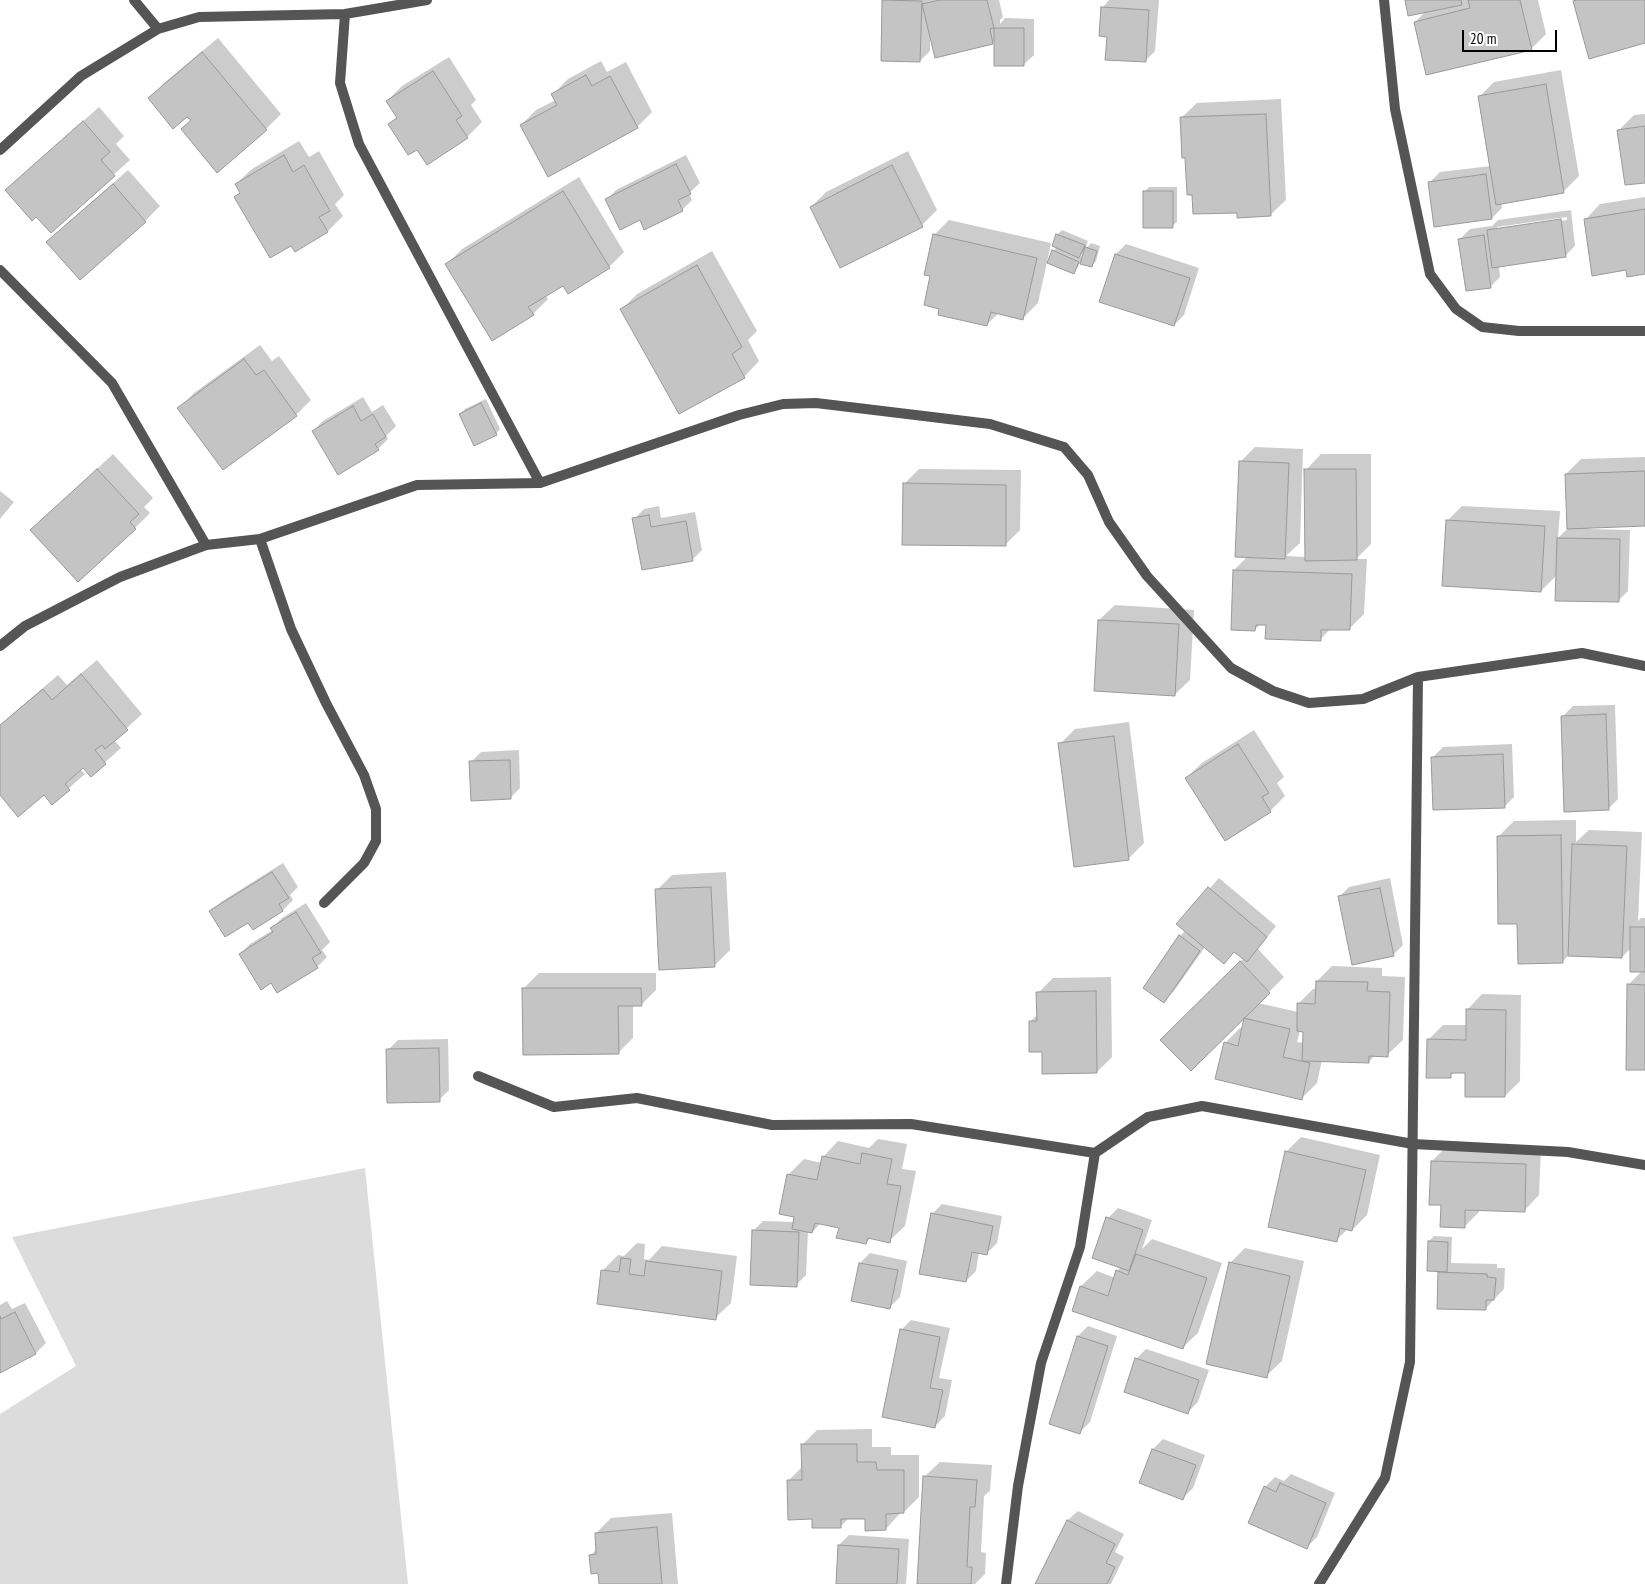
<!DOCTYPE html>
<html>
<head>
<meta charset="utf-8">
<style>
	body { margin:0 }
	#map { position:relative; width:1645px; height:1584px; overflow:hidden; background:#fff; font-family:"PT Sans Narrow",sans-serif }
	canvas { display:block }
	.scale { position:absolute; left:1462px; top:30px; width:95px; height:22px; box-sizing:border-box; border:2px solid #000; border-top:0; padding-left:6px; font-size:15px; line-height:18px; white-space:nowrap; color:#000; -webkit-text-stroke:4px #fff; paint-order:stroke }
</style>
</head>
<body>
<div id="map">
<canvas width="1645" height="1584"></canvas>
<div class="scale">20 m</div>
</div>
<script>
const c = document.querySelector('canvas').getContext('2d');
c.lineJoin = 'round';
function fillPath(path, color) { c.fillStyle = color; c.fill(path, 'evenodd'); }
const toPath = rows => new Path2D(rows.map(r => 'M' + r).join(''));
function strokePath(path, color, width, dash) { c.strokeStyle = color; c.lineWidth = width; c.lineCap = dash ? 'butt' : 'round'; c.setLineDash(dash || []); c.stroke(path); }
const green = toPath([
	[365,1168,408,1584,0,1584,0,1414,76,1366,12,1237]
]);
const shadow = toPath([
	[884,0,999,0,1003,17,1000,20,1000,24,1005,18,1034,19,1034,55,1023,65,995,40,993,42,930,35,930,51,920,61],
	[1109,0,1159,0,1155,51,1145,61,1108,36,1102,8],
	[1406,0,1538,0,1546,34,1531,49,1415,22,1426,11],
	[218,38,281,114,266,129,191,120,188,115,149,99,164,83],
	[449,57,476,100,471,105,482,122,467,137,417,149,389,124,397,117,387,101,402,86],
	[601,61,607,72,626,62,652,112,637,127,521,125,536,110,556,100,553,94,568,79],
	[1561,70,1579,176,1564,191,1501,202,1502,208,1492,218,1429,183,1440,172,1491,166,1479,97,1494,82],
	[1281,99,1286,200,1270,215,1193,193,1181,118,1197,103],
	[99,107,124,136,116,144,130,160,51,231,37,215,6,190],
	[1645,114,1645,181,1619,130,1634,115],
	[299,141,309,157,319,151,344,195,335,204,343,216,328,231,295,250,292,244,236,197,241,192,236,184,252,169],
	[908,151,937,210,922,225,811,207,826,192],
	[686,155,700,183,689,193,692,200,682,210,640,218,606,200,616,190],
	[128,170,160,206,145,221,63,227],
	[579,177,624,252,609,267,563,284,545,295,548,299,533,314,447,264,462,249],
	[1149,187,1177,187,1177,222,1172,226,1144,192],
	[1645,197,1645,273,1627,269,1585,220,1600,204],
	[1571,210,1575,246,1565,256,1499,266,1500,277,1490,287,1460,239,1470,229,1492,226,1498,220],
	[1567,217,1567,220,1497,229,1497,227],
	[949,220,1051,243,1047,262,1049,262,1053,251,1057,247,1057,235,1062,230,1088,241,1085,250,1091,243,1100,246,1096,261,1091,266,1080,263,1073,273,1047,262,1038,303,1023,318,999,313,987,324,941,308,932,275,934,235],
	[1086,250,1084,257,1080,256],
	[1126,244,1199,268,1184,315,1174,325,1116,254],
	[712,251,757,331,748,340,759,361,744,377,622,309,637,294],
	[260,345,272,361,279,356,311,400,296,415,223,468,179,408,194,393],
	[363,397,372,412,383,405,396,426,386,436,388,439,378,449,338,473,313,431,323,421],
	[486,399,500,429,496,434,460,414,465,409],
	[1255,447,1303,449,1300,543,1286,556,1306,557,1306,470,1321,454,1371,454,1371,544,1356,559,1367,559,1364,614,1349,629,1331,628,1320,640,1267,624,1261,624,1255,629,1234,570,1248,556,1240,462],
	[113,454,153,498,144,507,150,513,135,528,47,515],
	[1645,457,1645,525,1588,527,1588,529,1630,530,1628,591,1618,601,1557,575,1541,591,1447,521,1462,506,1560,511,1558,538,1568,528,1566,474,1581,459],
	[919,469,1021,470,1020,530,1005,545,904,484],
	[0,491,14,502,0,519],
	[659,506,661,518,695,512,702,550,692,560,634,519,644,509],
	[1115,605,1194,610,1190,680,1174,695,1099,620],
	[97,660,142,714,114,740,121,748,91,775,84,766,80,769,85,774,52,803,44,793,0,793,0,725,58,675,67,685],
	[1615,705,1618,799,1608,809,1563,716,1573,706],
	[1129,722,1144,843,1129,858,1075,865,1060,744,1075,729],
	[1254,730,1284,777,1277,783,1285,796,1270,811,1186,778,1202,763],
	[1512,744,1514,797,1504,807,1433,757,1443,747],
	[519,750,520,788,510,798,471,762,481,752],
	[1576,820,1576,842,1589,830,1642,832,1638,921,1641,918,1645,918,1645,1069,1628,985,1642,971,1631,948,1622,957,1569,955,1562,962,1519,923,1498,837,1514,821],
	[283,863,298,887,290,895,293,900,283,910,253,928,249,922,211,911,221,902],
	[726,872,730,950,715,965,657,890,672,875],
	[1219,878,1276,926,1258,949,1284,977,1258,1003,1298,1012,1298,1004,1313,989,1317,989,1317,981,1332,966,1382,968,1382,976,1405,977,1403,1040,1387,1055,1375,1055,1369,1062,1322,1060,1317,1083,1301,1099,1225,1043,1240,1028,1243,1029,1246,1014,1162,1040,1244,958,1235,951,1224,962,1205,947,1174,991,1164,1001,1180,936,1186,930,1178,924],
	[1300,1030,1305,1030,1304,1043,1297,1042],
	[1390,878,1403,945,1393,955,1339,897,1349,887],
	[306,903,330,942,322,950,327,957,317,967,271,982,240,954,250,944,273,930,272,928,282,918],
	[539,973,656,973,656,990,641,1005,633,1005,633,1038,618,1053,523,989],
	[1111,977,1112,1057,1097,1072,1043,1051,1030,1022,1038,1014,1038,993,1053,978],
	[1482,994,1521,995,1520,1081,1505,1096,1467,1072,1455,1072,1450,1076,1428,1040,1443,1025,1467,1025,1467,1010],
	[448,1039,449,1090,439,1100,388,1050,398,1040],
	[1301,1137,1380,1155,1367,1215,1352,1230,1348,1229,1336,1240,1286,1152],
	[878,1139,907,1144,902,1169,916,1171,905,1226,889,1241,871,1237,866,1243,840,1227,821,1223,812,1232,808,1231,806,1275,796,1285,753,1231,763,1221,794,1222,796,1216,789,1174,804,1159,822,1163,823,1157,838,1141,869,1148],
	[1447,1146,1541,1149,1539,1195,1524,1211,1479,1209,1479,1212,1464,1227,1442,1204,1432,1161],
	[942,1204,1002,1216,997,1243,987,1253,979,1252,976,1271,966,1281,932,1214],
	[1118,1208,1152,1220,1142,1249,1152,1239,1222,1263,1198,1333,1182,1348,1074,1310,1081,1286,1097,1271,1115,1278,1117,1271,1121,1267,1108,1218],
	[1434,1236,1452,1237,1451,1263,1497,1264,1497,1268,1505,1268,1504,1289,1486,1308,1439,1273,1441,1270,1429,1241],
	[637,1243,645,1244,644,1259,649,1260,662,1246,737,1256,731,1303,715,1318,603,1270,618,1255,624,1256],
	[1245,1248,1304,1261,1282,1361,1266,1376,1230,1263],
	[870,1253,907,1261,900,1297,890,1307,853,1300,860,1263],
	[7,1301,12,1309,25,1303,46,1343,36,1353,0,1372,0,1305],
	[911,1320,950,1328,939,1378,952,1380,945,1416,935,1426,901,1330],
	[1088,1326,1117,1336,1090,1422,1080,1432,1078,1336],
	[1146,1349,1209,1370,1198,1402,1188,1412,1136,1359],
	[872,1429,872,1447,891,1447,891,1455,919,1455,919,1497,904,1512,901,1512,886,1529,866,1517,849,1518,841,1526,813,1518,789,1480,803,1466,802,1445,817,1430],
	[1163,1439,1205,1455,1193,1488,1183,1498,1141,1482,1153,1449],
	[940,1462,992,1465,990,1491,984,1496,981,1552,986,1553,985,1574,975,1584,918,1584,924,1477],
	[1291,1474,1335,1493,1317,1537,1307,1547,1265,1487,1275,1477,1284,1481],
	[1078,1511,1124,1534,1115,1552,1124,1557,1111,1584,1037,1584,1068,1520],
	[672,1513,678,1584,601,1584,599,1572,591,1555,597,1549,596,1533,611,1518],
	[849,1535,909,1539,906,1584,837,1584,839,1545]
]);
const building = toPath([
	[882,0,922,1,920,62,881,61,882,0],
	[940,0,987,0,994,28,990,29,993,44,935,58,922,4,940,0],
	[1405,0,1461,0,1462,5,1408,16,1405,0],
	[1468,0,1520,0,1532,50,1426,75,1414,22,1470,8,1468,0],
	[1576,0,1645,0,1645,43,1589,59,1573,1,1576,0],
	[1101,7,1149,10,1146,62,1105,60,1107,37,1099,36,1101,7],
	[994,28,1024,28,1024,66,994,66,994,28],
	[202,52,267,130,217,173,181,129,191,120,187,117,173,129,148,98,202,52],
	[433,71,462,116,456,120,468,138,427,165,417,150,408,155,388,124,397,118,386,101,433,71],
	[586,75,592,86,610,76,638,128,548,177,520,125,557,105,551,94,586,75],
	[1546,84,1564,193,1496,205,1478,96,1546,84],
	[1266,114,1271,216,1237,218,1237,213,1193,214,1192,195,1187,195,1185,158,1182,158,1180,117,1266,114],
	[83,121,110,152,101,160,115,176,51,233,36,217,32,221,5,190,83,121],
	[1645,126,1645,183,1625,185,1617,130,1645,126],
	[284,155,293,172,304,165,330,211,319,217,328,232,295,252,291,246,270,258,234,197,240,193,235,184,284,155],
	[676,164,691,194,678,200,683,211,644,230,640,220,620,230,605,199,676,164],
	[892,165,923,227,840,268,810,207,892,165],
	[1486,174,1492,219,1434,227,1428,182,1486,174],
	[113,184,146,222,80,280,46,242,113,184],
	[563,191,610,268,568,294,563,286,528,307,534,315,492,341,445,264,563,191],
	[1143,191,1173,191,1173,228,1143,228,1143,191],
	[1645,209,1645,274,1627,277,1626,270,1592,276,1584,219,1645,209],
	[1561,219,1566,257,1492,268,1487,230,1561,219],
	[933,234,1037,258,1023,320,991,312,987,326,938,315,939,309,924,305,930,276,924,275,933,234],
	[1056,234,1085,245,1079,258,1052,246,1056,234],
	[1484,235,1491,288,1466,291,1458,239,1484,235],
	[1085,247,1097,251,1092,267,1080,264,1085,247],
	[1052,250,1079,262,1074,274,1047,263,1052,250],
	[1115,254,1190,278,1174,326,1099,302,1115,254],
	[697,265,742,347,732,354,745,378,679,414,620,309,697,265],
	[244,359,256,375,264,370,297,416,223,470,177,408,244,359],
	[481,403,497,435,474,446,459,414,481,403],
	[353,406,361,421,373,414,386,437,375,444,379,450,338,475,312,431,353,406],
	[1239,461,1289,463,1285,559,1235,557,1239,461],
	[97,469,139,514,130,522,136,529,78,582,30,530,97,469],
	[1304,469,1356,469,1357,560,1305,561,1304,469],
	[1645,471,1645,526,1567,529,1565,474,1645,471],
	[903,483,1006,485,1006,546,902,545,903,483],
	[649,515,651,527,686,521,693,561,642,570,632,518,649,515],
	[1446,520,1545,526,1541,592,1442,586,1446,520],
	[1557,538,1620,539,1619,602,1555,601,1557,538],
	[1233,570,1352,574,1350,630,1321,630,1321,641,1265,639,1266,625,1256,625,1255,631,1231,630,1233,570],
	[1098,620,1179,624,1175,696,1094,691,1098,620],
	[81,674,128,730,105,749,102,745,95,750,106,764,91,777,83,768,65,784,70,790,52,805,44,795,18,817,0,795,0,725,43,689,52,700,81,674],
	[1606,714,1609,810,1564,812,1561,716,1606,714],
	[1114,736,1129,860,1074,867,1058,743,1114,736],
	[1238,744,1269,793,1262,797,1271,812,1225,841,1185,778,1238,744],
	[1503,754,1505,808,1433,810,1431,757,1503,754],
	[510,760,511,799,471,801,469,761,510,760],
	[1561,835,1563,963,1518,964,1517,924,1498,924,1497,836,1561,835],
	[1572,844,1627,846,1622,958,1568,956,1572,844],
	[272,872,289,898,279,904,283,911,253,930,248,923,225,937,209,911,272,872],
	[711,887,715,967,659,970,655,889,711,887],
	[1208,887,1267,937,1247,962,1234,952,1224,964,1176,924,1208,887],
	[1380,888,1394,956,1352,965,1338,896,1380,888],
	[296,912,321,953,312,958,318,968,277,993,271,983,261,990,239,954,273,932,270,928,296,912],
	[1630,927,1645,927,1645,972,1630,972,1630,927],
	[1179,935,1200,951,1164,1003,1143,988,1179,935],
	[1240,961,1270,993,1191,1071,1160,1040,1240,961],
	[1316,981,1368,982,1367,991,1390,992,1388,1057,1369,1056,1369,1063,1302,1061,1303,1032,1297,1031,1297,1003,1315,1004,1316,981],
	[1627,984,1645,985,1645,1070,1626,1070,1627,984],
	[522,988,641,988,642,1006,618,1006,619,1054,523,1055,522,988],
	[1096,991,1097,1073,1042,1074,1042,1052,1029,1052,1029,1021,1037,1021,1036,992,1096,991],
	[1466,1009,1506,1010,1505,1097,1465,1097,1465,1073,1451,1073,1451,1078,1426,1078,1427,1039,1466,1040,1466,1009],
	[1244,1018,1290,1029,1283,1057,1310,1063,1302,1100,1215,1079,1224,1042,1238,1046,1244,1018],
	[439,1048,440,1102,387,1103,386,1049,439,1048],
	[1285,1151,1366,1170,1352,1231,1340,1228,1337,1242,1268,1227,1285,1151],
	[862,1153,892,1159,887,1184,901,1186,890,1243,868,1238,866,1244,836,1238,839,1228,815,1223,812,1233,792,1229,794,1217,779,1214,787,1174,817,1180,822,1156,860,1164,862,1153],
	[1431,1161,1526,1164,1525,1212,1465,1210,1465,1228,1440,1227,1441,1205,1429,1205,1431,1161],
	[931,1213,993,1226,987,1255,972,1252,966,1282,919,1274,931,1213],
	[1106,1217,1143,1230,1129,1271,1092,1258,1106,1217],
	[752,1230,799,1232,797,1287,750,1285,752,1230],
	[1428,1241,1448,1242,1447,1272,1427,1271,1428,1241],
	[1136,1254,1207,1278,1183,1349,1072,1311,1080,1286,1108,1296,1116,1270,1128,1275,1136,1254],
	[621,1258,631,1259,629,1274,644,1276,646,1261,722,1271,716,1320,597,1304,601,1270,619,1272,621,1258],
	[1229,1262,1290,1276,1267,1378,1206,1364,1229,1262],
	[859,1263,898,1270,890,1309,851,1301,859,1263],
	[1438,1272,1487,1274,1487,1277,1496,1278,1494,1300,1486,1300,1486,1310,1437,1309,1438,1272],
	[15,1312,36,1354,0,1373,0,1316,1,1319,15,1312],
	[900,1329,940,1337,930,1388,943,1390,935,1428,882,1417,900,1329],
	[1077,1336,1108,1346,1080,1434,1049,1424,1077,1336],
	[1135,1358,1199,1380,1188,1414,1124,1392,1135,1358],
	[801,1444,857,1444,857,1462,876,1462,877,1470,904,1470,904,1513,886,1514,886,1530,865,1531,865,1519,841,1519,841,1528,812,1528,812,1519,788,1520,787,1480,802,1480,801,1444],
	[1152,1449,1196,1465,1183,1500,1139,1483,1152,1449],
	[923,1476,977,1480,975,1507,970,1507,967,1567,972,1567,971,1584,917,1584,923,1476],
	[1280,1483,1326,1503,1307,1549,1248,1523,1264,1486,1276,1492,1280,1483],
	[1067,1520,1115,1544,1106,1563,1115,1567,1107,1584,1035,1584,1067,1520],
	[657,1527,662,1584,599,1584,598,1573,591,1574,589,1555,596,1554,595,1533,657,1527],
	[838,1545,899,1549,897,1584,836,1584,838,1545]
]);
const street = toPath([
	[134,0,158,29],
	[1384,0,1395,109,1430,274,1456,309,1482,327,1519,331,1645,331],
	[345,14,340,83,359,144,540,483],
	[0,150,81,76,158,29,199,17,345,14,427,0],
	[0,270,112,383,206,545],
	[260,539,291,629,326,703,364,775,376,809,376,841,364,863,324,903],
	[0,646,25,626,120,577,206,545,260,539,417,485,540,483,739,415,783,404,816,403,990,424,1064,447,1088,475,1109,522,1147,576,1231,668,1273,691,1309,703,1363,699,1418,677,1582,653,1645,666],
	[478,1076,554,1107,637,1098,772,1125,911,1124,1095,1153,1148,1117,1202,1106,1413,1144,1568,1152,1645,1165],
	[1006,1584,1018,1486,1041,1363,1080,1247,1095,1153],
	[1319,1584,1385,1478,1410,1362,1418,677]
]);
fillPath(green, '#dcdcdc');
fillPath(shadow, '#0003');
fillPath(building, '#c4c4c4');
strokePath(building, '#999', 1);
strokePath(street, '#555', 10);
</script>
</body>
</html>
